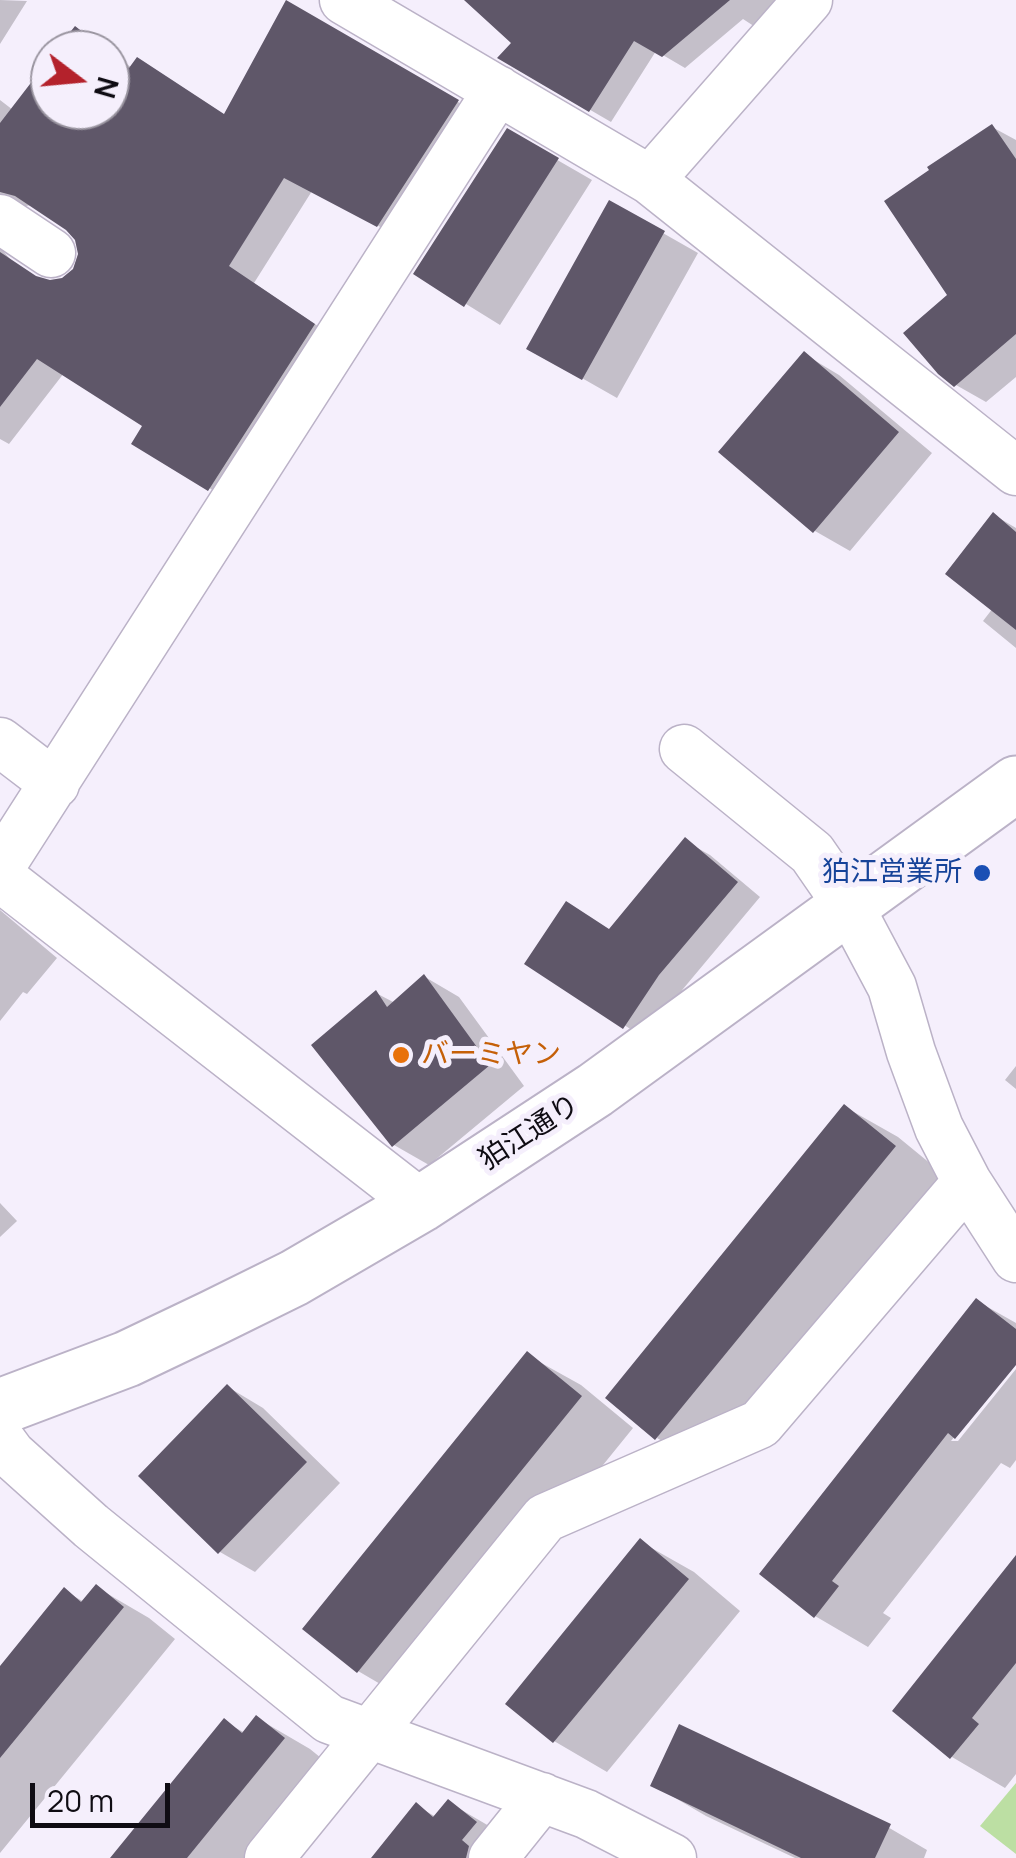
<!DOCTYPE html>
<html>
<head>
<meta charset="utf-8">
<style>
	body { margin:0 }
	#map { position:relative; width:1016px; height:1858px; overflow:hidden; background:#f5effc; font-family:Manrope,sans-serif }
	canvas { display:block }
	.north { position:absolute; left:30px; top:30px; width:100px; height:100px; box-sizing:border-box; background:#f5effc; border:2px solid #99949f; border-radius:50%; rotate:106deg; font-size:28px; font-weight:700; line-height:40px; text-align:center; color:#0f0c13 }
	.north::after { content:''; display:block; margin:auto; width:35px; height:45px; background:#b4222c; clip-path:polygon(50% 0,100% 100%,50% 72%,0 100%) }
	.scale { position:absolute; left:30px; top:1783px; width:140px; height:45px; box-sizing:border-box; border:5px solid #0f0c13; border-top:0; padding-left:12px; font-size:30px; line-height:35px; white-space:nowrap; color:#0f0c13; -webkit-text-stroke:8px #f5effc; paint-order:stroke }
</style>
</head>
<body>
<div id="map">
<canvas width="1016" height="1858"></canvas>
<div class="north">N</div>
<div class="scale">20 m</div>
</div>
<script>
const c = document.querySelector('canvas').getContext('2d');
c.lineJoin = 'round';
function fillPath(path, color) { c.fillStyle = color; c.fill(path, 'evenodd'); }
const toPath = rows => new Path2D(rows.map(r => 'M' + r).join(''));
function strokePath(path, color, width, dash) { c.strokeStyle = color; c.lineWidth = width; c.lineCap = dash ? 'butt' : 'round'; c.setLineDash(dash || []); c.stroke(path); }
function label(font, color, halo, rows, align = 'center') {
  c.font = font + ' Manrope,"Noto Sans JP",sans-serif'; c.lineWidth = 10; c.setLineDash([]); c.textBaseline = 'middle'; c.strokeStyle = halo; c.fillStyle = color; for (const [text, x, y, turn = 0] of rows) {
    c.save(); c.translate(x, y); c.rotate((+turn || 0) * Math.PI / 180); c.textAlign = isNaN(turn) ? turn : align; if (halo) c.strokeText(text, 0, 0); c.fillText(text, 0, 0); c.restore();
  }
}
const green = toPath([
	[1016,1783,1016,1854,980,1826]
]);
const shadow = toPath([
	[0,0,27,1,0,44],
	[468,0,802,0,766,34,743,19,685,68,656,51,611,122,501,58,514,43],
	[286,3,484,117,405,240,312,191,254,283,340,341,236,504,134,443,145,425,64,373,9,444,0,439,0,242,2,250,11,260,43,281,63,280,75,270,81,254,77,239,68,228,31,205,16,208,0,229,0,100,13,110,50,62,50,110,110,110,110,51,132,68,226,116],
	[992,127,1016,140,1016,377,986,402,956,385,950,296],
	[507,131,592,180,500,325,416,273],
	[610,203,698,253,617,398,529,348],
	[804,354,839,375,932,453,850,551,815,531],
	[994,515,1016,528,1016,648,983,621,993,608],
	[685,841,710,855,760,897,683,989,649,1041,528,963,610,931],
	[0,910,57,958,27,994,23,992,0,1021],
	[425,977,459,997,524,1086,429,1165,394,1145,376,993,395,1003],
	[1016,1066,1016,1089,1005,1080],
	[845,1107,898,1137,948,1178,710,1469,657,1438],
	[0,1203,17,1221,0,1237],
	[977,1301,1016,1323,1016,1361,951,1441,958,1441,1016,1369,1016,1460,1010,1468,1001,1463,883,1613,891,1618,868,1647,815,1616,762,1574],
	[527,1355,581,1385,633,1428,411,1702,358,1671,306,1628],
	[228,1387,263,1408,340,1483,255,1572,220,1552,142,1476],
	[641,1542,694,1572,740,1611,607,1772,554,1741],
	[1016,1559,1016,1774,1005,1788,952,1757,895,1711],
	[96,1587,149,1618,175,1639,0,1853,0,1670,65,1591,84,1602],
	[257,1718,310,1749,337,1771,265,1858,113,1858,225,1722,245,1733],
	[653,1785,874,1819,927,1850,924,1858,795,1858,706,1816],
	[448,1802,501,1833,528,1855,525,1858,374,1858,417,1806,436,1817]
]);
const building = toPath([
	[286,0,459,100,377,227,284,178,229,266,315,324,208,491,131,444,142,426,37,359,0,407,0,252,36,276,50,280,62,278,73,269,78,254,75,240,66,230,15,196,0,192,0,123,50,58,50,110,110,110,110,53,129,68,137,57,224,114],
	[464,0,730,0,662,57,634,41,589,112,497,58,511,43],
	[75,26,106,50,56,50],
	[992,124,1016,159,1016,334,954,387,938,374,903,333,947,295,884,201,929,170,927,167],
	[507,128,559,158,464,307,413,274],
	[609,200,665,231,582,380,526,349],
	[804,351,899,432,813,533,718,452],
	[993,512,1016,532,1016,630,945,574],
	[685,837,738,882,659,975,623,1029,524,964,566,901,609,929],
	[424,974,490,1065,392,1147,311,1045,376,990,387,1007],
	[844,1104,896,1146,655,1440,605,1398],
	[976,1298,1016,1329,1016,1365,955,1439,948,1433,832,1581,839,1586,814,1618,759,1574],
	[527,1351,582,1396,357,1673,302,1629],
	[227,1384,307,1462,218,1554,138,1476],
	[640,1538,689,1579,553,1743,505,1704],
	[1016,1555,1016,1663,972,1718,979,1724,950,1759,892,1711],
	[96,1584,124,1607,0,1758,0,1666,64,1587,81,1602],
	[256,1715,285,1738,187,1858,110,1858,224,1718,242,1733],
	[679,1724,891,1824,875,1858,801,1858,650,1786],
	[448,1799,477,1822,462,1840,469,1846,466,1858,371,1858,416,1802,433,1817]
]);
const minor = toPath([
	[344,0,650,180],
	[808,0,650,180,1016,471],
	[0,219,51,253],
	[0,742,55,784],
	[684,749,812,853,850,908,892,987,911,1052,939,1128,967,1182,1016,1258],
	[0,867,498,90],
	[0,877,421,1204],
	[0,1439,11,1454,91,1526,329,1719,586,1814,672,1858],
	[269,1858,545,1518,760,1424,967,1182],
	[493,1858,542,1797]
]);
const major = toPath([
	[0,1407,127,1359,213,1318,294,1278,421,1204,595,1090,1016,784]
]);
const markers = [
	[982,873,10,"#1a4fb4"],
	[401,1055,10,"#e8710a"]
];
const transitNames = [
	["狛江営業所",962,873]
];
const foodNames = [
	["バーミヤン",421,1055]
];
const streetNames = [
	["狛江通り",530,1133,-33]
];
fillPath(green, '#bcdfa3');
fillPath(shadow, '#0003');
fillPath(building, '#5f5769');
strokePath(minor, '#bbb2c7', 51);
strokePath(major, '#bbb2c7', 59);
strokePath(minor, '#fff', 48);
strokePath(major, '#fff', 55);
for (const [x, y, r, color] of markers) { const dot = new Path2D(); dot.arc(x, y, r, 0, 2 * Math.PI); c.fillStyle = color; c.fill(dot); strokePath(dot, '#f5effc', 4); }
label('28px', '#164399', '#f5effc', transitNames, 'right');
label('28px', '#c56008', '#f5effc', foodNames, 'left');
label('28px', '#0f0c13', '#f5effc', streetNames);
</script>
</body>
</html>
